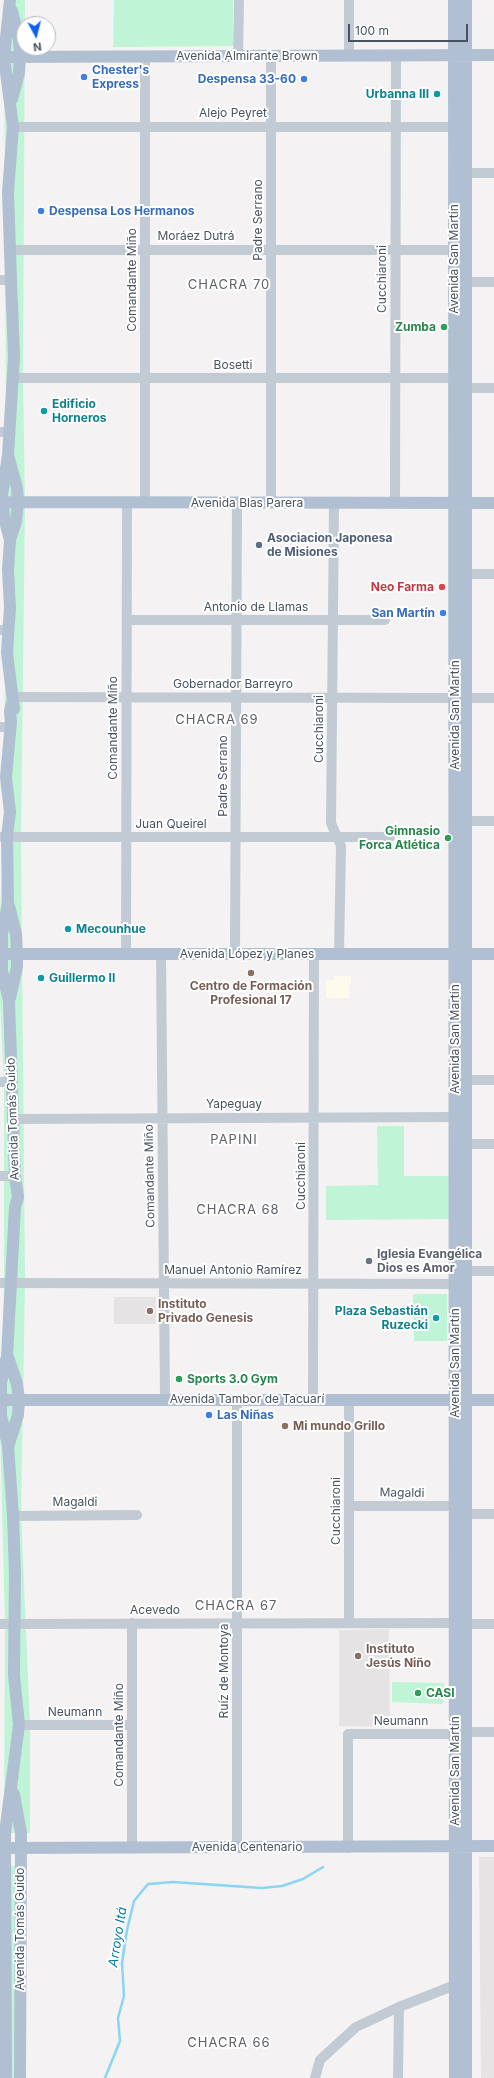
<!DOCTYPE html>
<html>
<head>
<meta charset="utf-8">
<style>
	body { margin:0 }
	#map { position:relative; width:494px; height:2078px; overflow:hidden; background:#f4f2f2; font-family:Inter,sans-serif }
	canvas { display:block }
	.north { position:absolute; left:16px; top:16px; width:40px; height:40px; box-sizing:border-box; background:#fff; border:1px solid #b6bac0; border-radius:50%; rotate:173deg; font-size:11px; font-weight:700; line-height:16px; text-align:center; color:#485361 }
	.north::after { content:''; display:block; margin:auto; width:14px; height:18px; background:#0c61f5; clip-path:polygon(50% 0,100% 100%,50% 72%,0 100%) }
	.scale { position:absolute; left:348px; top:24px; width:120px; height:18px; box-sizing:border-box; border:2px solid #485361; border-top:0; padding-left:5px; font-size:12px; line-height:14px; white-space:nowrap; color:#485361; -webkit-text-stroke:3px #fff; paint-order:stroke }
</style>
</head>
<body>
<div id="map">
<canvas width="494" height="2078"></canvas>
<div class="north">N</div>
<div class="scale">100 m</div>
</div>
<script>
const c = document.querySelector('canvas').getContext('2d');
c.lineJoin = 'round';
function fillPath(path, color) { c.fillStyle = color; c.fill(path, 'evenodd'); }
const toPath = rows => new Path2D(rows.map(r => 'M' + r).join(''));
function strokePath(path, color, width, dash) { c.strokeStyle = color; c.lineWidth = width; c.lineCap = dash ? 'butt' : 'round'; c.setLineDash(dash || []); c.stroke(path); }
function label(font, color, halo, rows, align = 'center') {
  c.font = font + ' Inter,sans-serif'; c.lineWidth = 4; c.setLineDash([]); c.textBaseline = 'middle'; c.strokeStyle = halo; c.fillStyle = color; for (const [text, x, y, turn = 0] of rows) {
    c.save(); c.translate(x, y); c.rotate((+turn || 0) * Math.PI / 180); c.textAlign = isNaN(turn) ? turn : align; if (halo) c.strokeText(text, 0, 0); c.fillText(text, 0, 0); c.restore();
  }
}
const commercial = toPath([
	[334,976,351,976,351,985,349,985,349,998,326,998,326,981,334,980]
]);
const education = toPath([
	[114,1297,156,1297,156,1324,114,1324],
	[389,1629,390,1727,339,1726,339,1630],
	[479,1857,494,1857,494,2078,481,2078]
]);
const green = toPath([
	[4,0,25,0,23,378,25,503,21,837,25,1282,21,1515,30,1725,30,1833,4,1833,5,1624,0,1426,4,1283,4,1082,0,1002,0,910,4,837,6,432],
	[114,0,233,0,233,46,113,47],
	[377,1126,404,1126,404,1176,450,1176,450,1219,326,1220,326,1186,378,1185],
	[413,1294,447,1294,447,1341,414,1341],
	[392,1682,444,1683,443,1704,392,1702],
	[9,1866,16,1866,15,2078,8,2078]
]);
const stream = toPath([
	[105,2078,120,2041,118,2018,124,1996,122,1963,127,1930,134,1901,148,1884,173,1882,262,1888,282,1886,303,1879,323,1867]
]);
const minor = toPath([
	[349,0,349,56],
	[238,56,239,0],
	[271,56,271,503],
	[145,57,145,503],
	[13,127,454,127],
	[466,173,494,173],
	[10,250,454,250],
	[0,280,12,280],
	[466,282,494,282],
	[12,378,454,378],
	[466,388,494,388],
	[0,432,9,432],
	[334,503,331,823,341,846,339,953],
	[395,503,396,56],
	[466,574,494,574],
	[127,620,385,620],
	[0,630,8,630],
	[12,697,455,698],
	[466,698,494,698],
	[0,727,11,727],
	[466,821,494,821],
	[0,837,390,837],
	[126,953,127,503],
	[161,953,165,1399],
	[235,953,237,503],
	[466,1080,494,1080],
	[0,1082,12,1082],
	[14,1119,455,1117],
	[466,1144,494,1144],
	[0,1176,15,1176],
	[467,1271,494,1271],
	[0,1283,455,1284],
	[237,1399,237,1847],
	[313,1399,314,954],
	[349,1506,455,1506],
	[466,1514,494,1514],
	[13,1516,137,1515],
	[349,1622,349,1399],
	[132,1623,132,1847],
	[0,1624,455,1623],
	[466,1624,494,1624],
	[19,1725,132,1725],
	[467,1732,494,1732],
	[348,1848,348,1734,455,1734],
	[315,2078,320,2060,356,2027,399,2007,455,1985],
	[398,2078,399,2007]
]);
const major = toPath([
	[10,0,4,57,13,127,8,192,12,309],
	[454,0,455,2078],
	[466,0,466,2078],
	[12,11,19,40,20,57,19,73,12,99],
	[0,57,494,55],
	[8,455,17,488,18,503,16,521,10,540,8,570,10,607,7,653,14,709],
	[0,502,494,503],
	[10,540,4,517,2,495,8,455,14,357,12,302],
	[9,906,16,934,17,953,17,967,10,998],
	[0,954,494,954],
	[8,1357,17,1384,19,1399,18,1415,9,1444],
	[0,1400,494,1400],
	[14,1794,21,1833,20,2078],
	[0,1848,494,1846],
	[6,2078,5,1833,19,1725,14,1675,15,1575,13,1516,8,1446,1,1415,1,1383,7,1356,15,1207,18,1197,15,1176,9,1001,2,971,2,934,8,903,7,837,10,812,6,777,11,722,10,711,12,703]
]);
const markers = [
	[84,77,4,"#3f7fe0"],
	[304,79,4,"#3f7fe0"],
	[437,94,4,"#0f9aa8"],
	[41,211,4,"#3f7fe0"],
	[444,327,4,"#2e9e5b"],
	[44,411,4,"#0f9aa8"],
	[259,545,4,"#5c6f8a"],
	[442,587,4,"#e0444e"],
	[443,613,4,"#3f7fe0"],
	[448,838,4,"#2e9e5b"],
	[68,929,4,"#0f9aa8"],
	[251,973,4,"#8d6e63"],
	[41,978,4,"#0f9aa8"],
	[369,1261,4,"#6b7280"],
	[150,1311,4,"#8d6e63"],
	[436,1318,4,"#0f9aa8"],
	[179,1379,4,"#2e9e5b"],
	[209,1415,4,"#3f7fe0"],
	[285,1426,4,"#8d6e63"],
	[358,1656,4,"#8d6e63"],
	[418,1693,4,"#2e9e5b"]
];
const streetNames = [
	["Avenida Almirante Brown",247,56],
	["Alejo Peyret",233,113],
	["Padre Serrano",258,220,-90],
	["Moráez Dutrá",196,236],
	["Avenida San Martín",454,259,-90],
	["Cucchiaroni",382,279,-90],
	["Comandante Miño",132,280,-90],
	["Bosetti",233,365],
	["Avenida Blas Parera",247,503],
	["Antonio de Llamas",256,607],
	["Gobernador Barreyro",233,684],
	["Avenida San Martín",455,715,-90],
	["Comandante Miño",113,728,-90],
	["Cucchiaroni",319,729,-90],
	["Padre Serrano",223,776,-90],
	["Juan Queirel",171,824],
	["Avenida López y Planes",247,954],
	["Avenida San Martín",455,1039,-90],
	["Yapeguay",234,1104],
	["Avenida Tomás Guido",13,1119,-92],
	["Comandante Miño",150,1176,-91],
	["Cucchiaroni",301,1176,-90],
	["Manuel Antonio Ramírez",233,1270],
	["Avenida San Martín",455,1363,-90],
	["Avenida Tambor de Tacuarí",247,1399],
	["Magaldi",402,1493,1],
	["Magaldi",75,1502],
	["Cucchiaroni",336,1511,-90],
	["Acevedo",155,1610],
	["Ruíz de Montoya",224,1671,-90],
	["Neumann",75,1712],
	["Neumann",401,1721],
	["Comandante Miño",119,1735,-90],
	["Avenida San Martín",455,1771,-90],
	["Avenida Centenario",247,1847],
	["Avenida Tomás Guido",20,1929,-90]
];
const shopNames = [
	["Chester's",92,70],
	["Express",92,84],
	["Despensa 33-60",296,79,"right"],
	["Despensa Los Hermanos",49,211],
	["San Martín",435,613,"right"],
	["Las Niñas",217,1415]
];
const cultureNames = [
	["Urbanna III",429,94,"right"],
	["Edificio",52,404],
	["Horneros",52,418],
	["Mecounhue",76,929],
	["Guillermo II",49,978],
	["Plaza Sebastián",428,1311,"right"],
	["Ruzecki",428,1325,"right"]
];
const leisureNames = [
	["Zumba",436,327],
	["Gimnasio",440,831],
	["Forca Atlética",440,845],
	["Sports 3.0 Gym",187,1379,"left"],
	["CASI",426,1693,"left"]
];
const serviceNames = [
	["Asociacion Japonesa",267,538],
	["de Misiones",267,552]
];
const healthNames = [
	["Neo Farma",434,587]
];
const educationNames = [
	["Centro de Formación",251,986,"center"],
	["Profesional 17",251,1000,"center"],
	["Instituto",158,1304],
	["Privado Genesis",158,1318],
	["Mi mundo Grillo",293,1426],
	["Instituto",366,1649],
	["Jesús Niño",366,1663]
];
const worshipNames = [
	["Iglesia Evangélica",377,1254],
	["Dios es Amor",377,1268]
];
const neighbourhoodNames = [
	["CHACRA 70",229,285],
	["CHACRA 69",217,720],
	["PAPINI",234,1140],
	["CHACRA 68",238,1210],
	["CHACRA 67",236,1606],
	["CHACRA 66",229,2043]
];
const waterNames = [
	["Arroyo Itá",118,1937,-81]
];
fillPath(commercial, '#fefaec');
fillPath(education, '#e5e3e4');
fillPath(green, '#bff4d7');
strokePath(stream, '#89d6f4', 2.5);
strokePath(minor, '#c2cbd4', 10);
strokePath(major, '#b0bfd2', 12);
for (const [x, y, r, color] of markers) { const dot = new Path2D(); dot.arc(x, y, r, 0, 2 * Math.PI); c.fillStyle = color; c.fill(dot); strokePath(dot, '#fff', 1.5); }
label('12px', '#485361', '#fff', streetNames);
label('bold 12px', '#366cbe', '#fff', shopNames, 'left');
label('bold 12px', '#0d838f', '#fff', cultureNames, 'left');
label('bold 12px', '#27864d', '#fff', leisureNames, 'right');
label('bold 12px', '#4e5e75', '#fff', serviceNames, 'left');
label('bold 12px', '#be3a42', '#fff', healthNames, 'right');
label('bold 12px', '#785e54', '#fff', educationNames, 'left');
label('bold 12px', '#5b616d', '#fff', worshipNames, 'left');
c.letterSpacing = '1px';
label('13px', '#5e6168', '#fff', neighbourhoodNames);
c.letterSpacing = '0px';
label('italic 13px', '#037bab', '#fff', waterNames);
</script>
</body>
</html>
